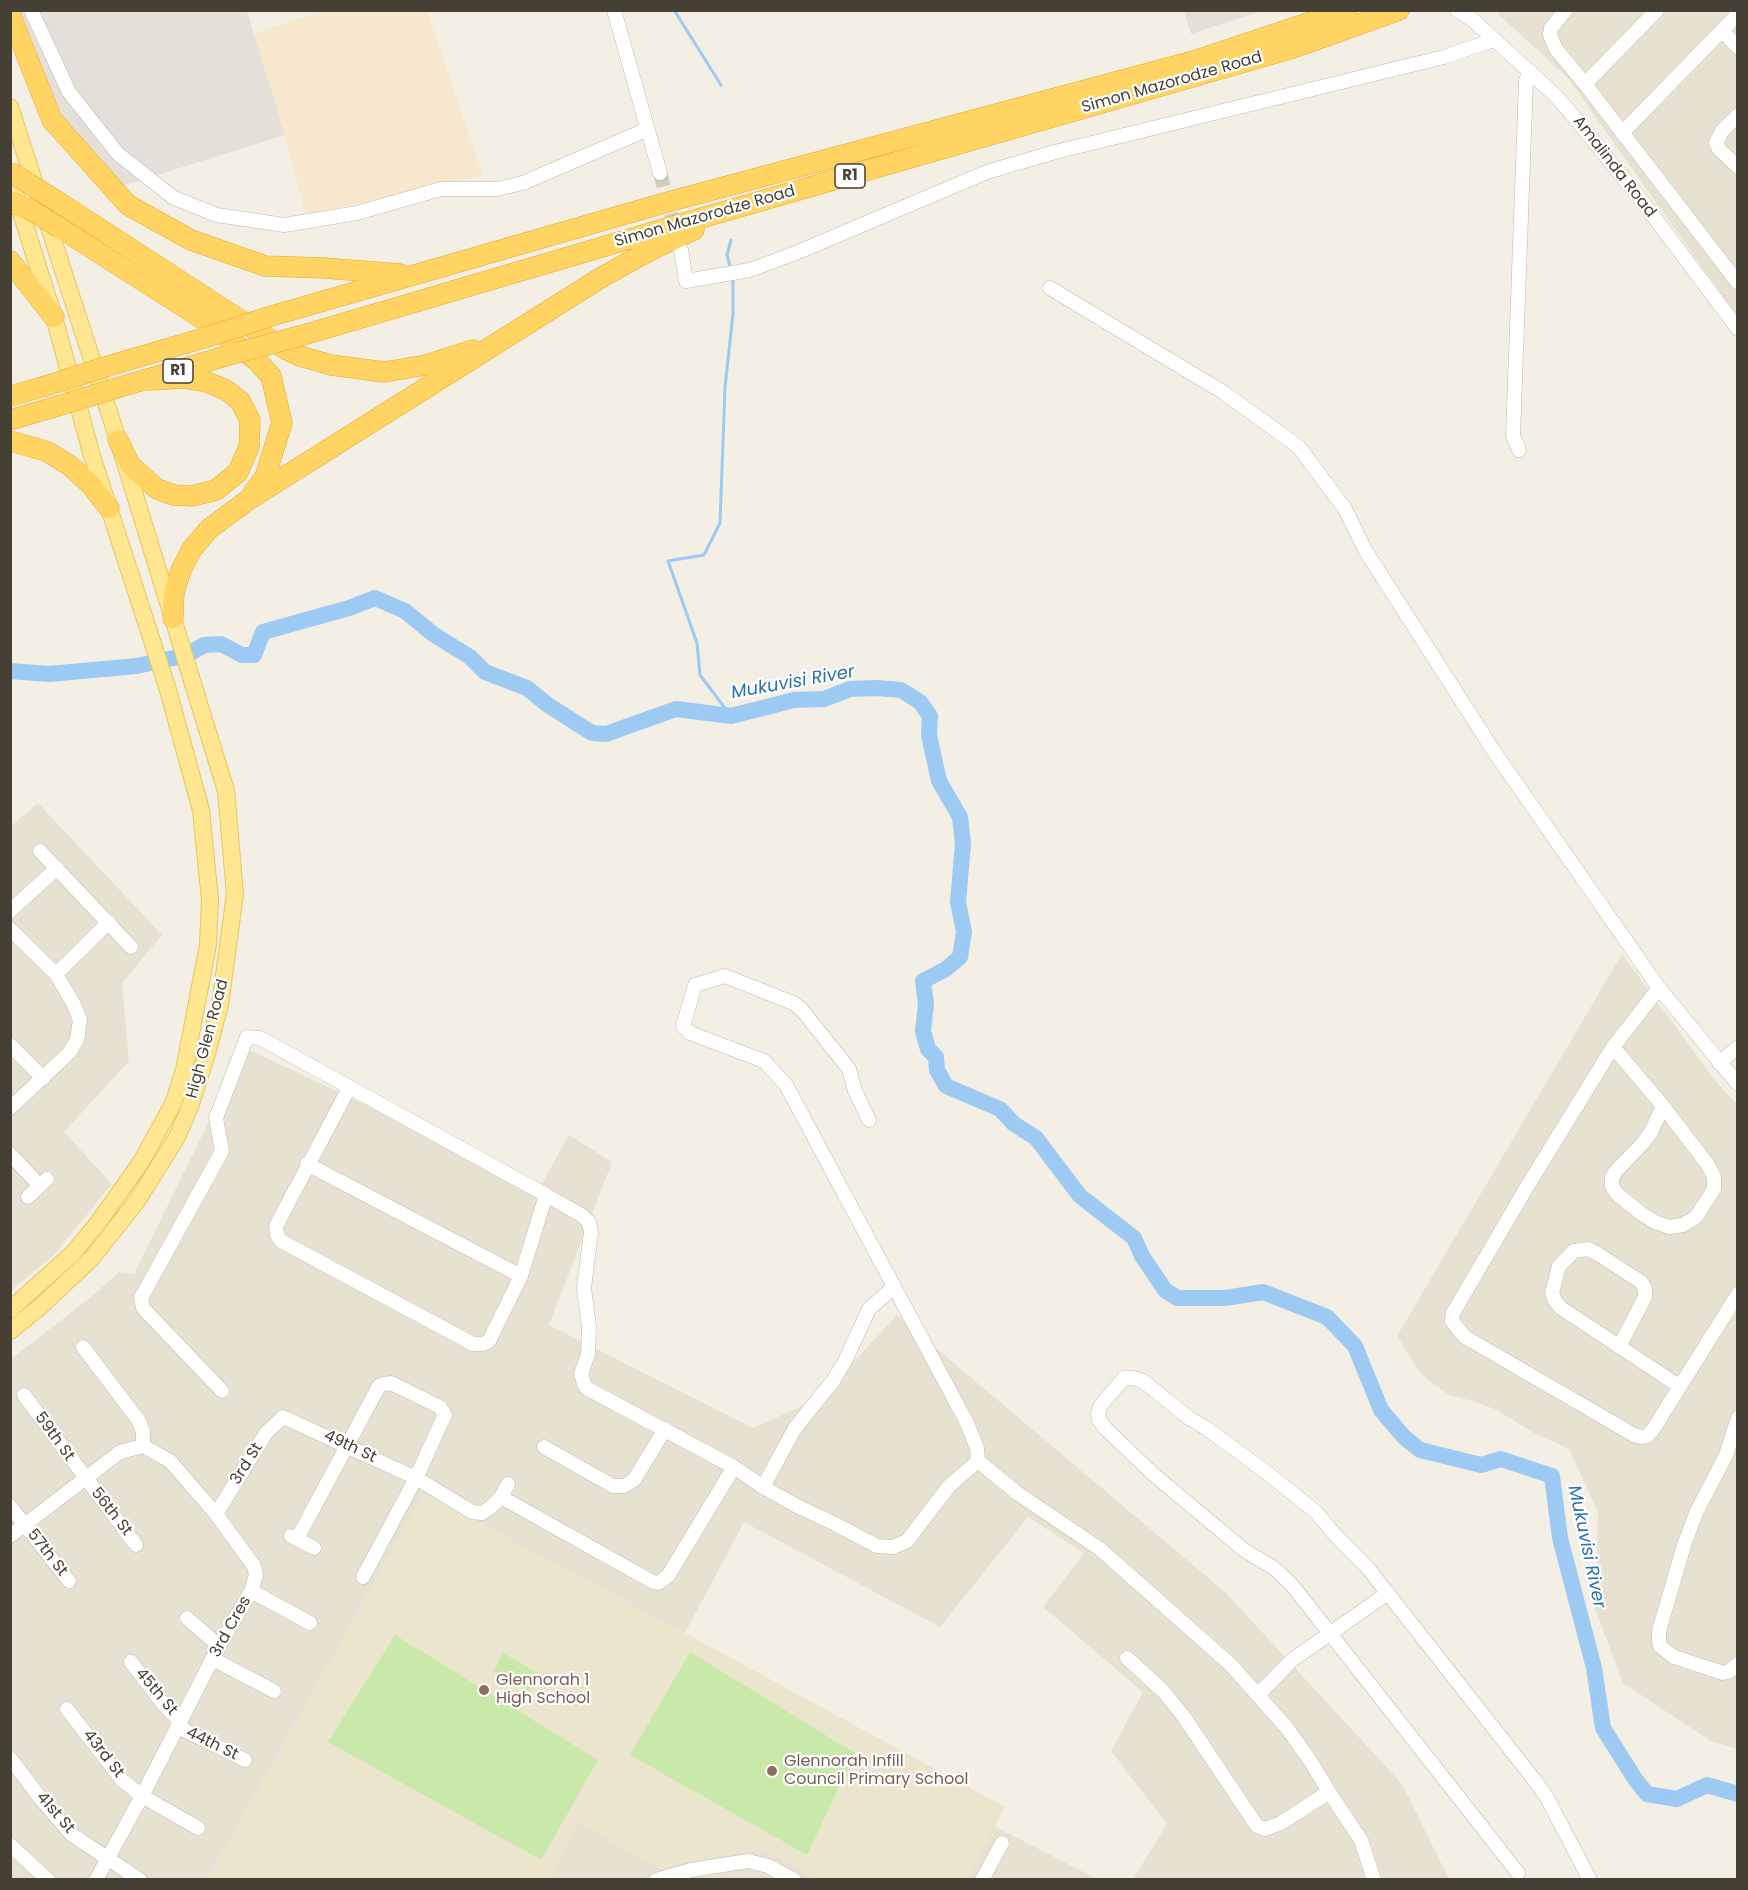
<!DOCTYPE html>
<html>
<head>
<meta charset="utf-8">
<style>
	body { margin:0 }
	#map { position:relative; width:1748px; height:1890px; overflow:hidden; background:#f3efe4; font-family:Poppins,sans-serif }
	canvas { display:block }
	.frame { position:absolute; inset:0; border:12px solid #453f34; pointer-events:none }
</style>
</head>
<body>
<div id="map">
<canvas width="1748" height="1890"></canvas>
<div class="frame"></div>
</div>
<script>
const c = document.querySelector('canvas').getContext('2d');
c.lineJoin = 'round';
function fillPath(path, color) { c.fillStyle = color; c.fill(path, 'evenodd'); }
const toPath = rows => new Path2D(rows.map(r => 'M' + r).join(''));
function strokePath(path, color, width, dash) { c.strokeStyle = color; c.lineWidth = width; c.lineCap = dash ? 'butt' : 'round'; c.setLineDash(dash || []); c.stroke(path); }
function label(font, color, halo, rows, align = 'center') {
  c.font = font + ' Poppins,sans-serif'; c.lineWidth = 4.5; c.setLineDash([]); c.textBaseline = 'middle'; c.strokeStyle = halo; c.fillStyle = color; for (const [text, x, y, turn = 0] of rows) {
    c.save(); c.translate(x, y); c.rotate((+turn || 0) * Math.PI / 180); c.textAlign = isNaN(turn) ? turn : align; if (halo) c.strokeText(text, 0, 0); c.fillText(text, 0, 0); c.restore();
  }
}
const residential = toPath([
	[1502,10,1737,11,1737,316,1567,77,1498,14],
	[38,803,162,935,122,983,129,1061,64,1132,112,1184,54,1255,11,1290,11,826],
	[1622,954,1717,1083,1737,1104,1737,1749,1711,1741,1623,1683,1595,1609,1598,1512,1569,1449,1534,1433,1497,1410,1473,1401,1449,1395,1421,1374,1397,1336],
	[245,1048,540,1187,569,1135,612,1162,549,1325,753,1428,820,1398,897,1315,1226,1593,1402,1784,1449,1879,1133,1879,1167,1824,1111,1751,1143,1692,1043,1607,1084,1553,1028,1517,940,1627,744,1522,685,1633,424,1494,208,1879,11,1880,11,1359,90,1298,119,1272,134,1274],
	[578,1822,658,1868,761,1848,819,1879,547,1880],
	[994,1826,1097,1879,966,1880]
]);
const commercial = toPath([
	[321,11,427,11,483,175,306,215,285,135,254,34]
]);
const industrial = toPath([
	[17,11,247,11,285,135,122,186,52,111],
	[1184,11,1184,10,1261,11,1191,34]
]);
const education = toPath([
	[424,1494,685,1633,1005,1807,966,1879,819,1879,761,1848,658,1868,579,1823,547,1879,208,1880]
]);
const green = toPath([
	[395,1635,598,1760,541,1860,328,1742],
	[690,1652,855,1753,807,1855,630,1755],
	[503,1653,540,1674,529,1692,493,1671]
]);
const stream = toPath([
	[674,10,721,85],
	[731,270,727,255,731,240],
	[731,716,700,675,697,643,668,561,704,555,720,523,725,387,733,314,733,276]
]);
const river = toPath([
	[10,671,49,674,137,666,187,655,204,645,221,644,242,655,254,655,263,632,349,608,375,598,405,611,433,634,470,657,485,672,527,688,548,705,592,733,606,734,676,709,731,716,794,700,824,699,850,689,876,688,901,690,920,702,930,716,929,735,939,781,960,817,963,844,958,902,964,932,960,957,946,969,923,981,926,1004,923,1031,928,1049,936,1057,937,1070,946,1086,1000,1109,1014,1124,1036,1138,1080,1196,1134,1238,1142,1256,1165,1290,1177,1298,1225,1298,1263,1292,1327,1317,1355,1346,1381,1410,1404,1437,1420,1450,1481,1465,1501,1459,1552,1476,1560,1538,1594,1668,1603,1728,1635,1779,1647,1794,1677,1799,1707,1785,1738,1794]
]);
const minorTunnel = toPath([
	[660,173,676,232]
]);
const minor = toPath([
	[31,10,69,92,118,154,174,198,217,215,284,225,357,213,441,189,497,189,523,183,648,129],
	[614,10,660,173],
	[1457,10,1473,20,1555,95,1570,112,1639,197,1738,329],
	[1566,10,1551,28,1550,35,1556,49,1585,84,1738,283],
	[1722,31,1738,47],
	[1585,84,1657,10],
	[1738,115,1722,131,1716,143,1719,149,1738,167],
	[1622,133,1738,14],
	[681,250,686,281,750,270,798,252,987,172,1055,152,1444,57,1494,40],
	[1050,288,1223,392,1299,447,1345,509,1365,550,1495,753,1659,988,1738,1084],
	[1519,450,1513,436,1526,80,1530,71],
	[40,851,131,947],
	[10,911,57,868],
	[10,929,56,974,73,1003,80,1020,77,1040,69,1053,10,1108],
	[56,974,109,922],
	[1659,988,1613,1047,1528,1185,1453,1313,1452,1321,1465,1337,1634,1435,1641,1437,1647,1436,1652,1431,1738,1294],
	[10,1045,43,1078],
	[1613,1047,1663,1106,1708,1165,1714,1177,1714,1189,1696,1217,1683,1225,1669,1227,1655,1222,1642,1214,1617,1194,1612,1186,1612,1177,1616,1171,1644,1142,1651,1132,1663,1106],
	[1719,1063,1738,1047],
	[869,1120,855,1091,849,1069,802,1010,793,1003,725,976,695,985,683,1026,690,1033,764,1061,786,1085,966,1421,977,1448,978,1461,1017,1493,1100,1549,1231,1665,1287,1728,1313,1765,1329,1792,1361,1840,1374,1880],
	[10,1154,40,1186],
	[307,1164,521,1276],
	[546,1195,581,1215,589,1222,591,1232,584,1288,589,1327,588,1354,581,1374,585,1386,590,1390,734,1467,763,1487,797,1506,835,1524,877,1546,893,1547,907,1541,949,1486,978,1461],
	[28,1197,47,1179],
	[1620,1345,1645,1297,1645,1289,1641,1282,1598,1254,1588,1249,1574,1251,1559,1266,1552,1293,1555,1301,1561,1308,1679,1386],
	[83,1347,139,1421,143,1432,143,1446],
	[222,1391,143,1308,141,1298,222,1151,216,1118,247,1037,260,1038,546,1195,521,1276,489,1341,483,1344,473,1344,281,1241,277,1235,276,1226,349,1088],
	[24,1395,136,1545],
	[1738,1418,1726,1455,1697,1511,1685,1542,1659,1631,1659,1640,1660,1646,1674,1657,1723,1673,1728,1672,1738,1664],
	[544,1447,613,1486,624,1486,634,1480,665,1429],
	[763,1487,795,1428,833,1381,845,1361,869,1309,894,1287],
	[501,1497,653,1582,658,1583,668,1576,734,1467],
	[10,1506,69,1581],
	[216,1514,266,1433,283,1417,416,1478,472,1512,482,1513,491,1507,501,1497,508,1484],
	[10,1536,120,1452,143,1446,170,1461,216,1514,254,1566,256,1575,251,1591,219,1646,142,1796,96,1880],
	[291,1536,314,1548],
	[297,1539,379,1386,384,1384,391,1383,440,1407,445,1415,442,1421,416,1478,363,1577],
	[251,1591,310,1623],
	[187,1618,219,1646],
	[1127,1658,1164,1692,1184,1717,1257,1826,1265,1829,1281,1823,1329,1792],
	[213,1659,274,1691],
	[131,1662,164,1705,181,1722],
	[1258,1695,1292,1660,1388,1593],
	[67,1709,122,1780,142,1796,198,1828],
	[178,1727,245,1760],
	[10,1758,41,1799,71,1834,140,1880],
	[10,1845,48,1880],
	[1518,1873,1292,1585,1274,1568,1244,1550,1153,1474,1105,1428,1099,1420,1098,1413,1101,1405,1124,1378,1133,1378,1143,1381,1189,1418,1206,1428,1266,1472,1316,1512,1336,1536,1367,1567,1536,1782,1546,1796,1590,1880],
	[656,1880,691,1870,748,1861,768,1866,794,1880],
	[982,1880,1002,1843]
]);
const major = toPath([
	[10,107,118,440,226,791,235,894,220,1005,206,1057,190,1107,177,1137,137,1201,92,1258,41,1306,10,1331],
	[10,178,54,317,92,456,168,690,201,810,210,900,208,945,184,1070,174,1102,141,1162,98,1223,73,1253,10,1310]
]);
const highway = toPath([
	[10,14,52,120,128,205,191,240,265,266,324,268,400,274],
	[60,203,285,349,300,356,331,365,384,372,426,365,473,350],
	[60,228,209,323,257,361,271,376,282,423,265,477,253,493],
	[10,261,54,317],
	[268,317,664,203,1194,61,1347,10],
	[300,336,670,227,1290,49,1399,10],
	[118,363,204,338],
	[120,387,236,353],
	[10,396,42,387],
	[10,420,51,408],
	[118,440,130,465,157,489,174,495,192,496,216,490,238,472,249,447,250,420,240,401,226,390,207,382,183,378,148,380],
	[10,441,46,451,69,465,91,485,109,508],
	[173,618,174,592,181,570,192,549,209,529,248,500,602,277,651,250,694,230]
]);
const highwayBridge = toPath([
	[10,172,60,203],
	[10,202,29,209,60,228],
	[204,338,268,317],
	[236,353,300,336],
	[42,387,118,363],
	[51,408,120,387]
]);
const markers = [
	[484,1690,6,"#8d6e63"],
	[772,1771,6,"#8d6e63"]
];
const shields = [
	[850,176,30],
	[178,371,30]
];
const shieldNames = [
	["R1",850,176],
	["R1",178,371]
];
const streetNames = [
	["Simon Mazorodze Road",1172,83,-16],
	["Amalinda Road",1614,167,52],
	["Simon Mazorodze Road",705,217,-16],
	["High Glen Road",208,1039,-75],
	["59th St",54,1437,54],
	["49th St",350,1447,25],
	["3rd St",247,1464,-58],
	["56th St",111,1512,52],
	["57th St",47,1553,52],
	["3rd Cres",231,1627,-61],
	["45th St",156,1692,50],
	["44th St",212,1744,26],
	["43rd St",103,1754,52],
	["41st St",55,1813,49]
];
const educationNames = [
	["Glennorah 1",496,1681],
	["High School",496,1699],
	["Glennorah Infill",784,1762],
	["Council Primary School",784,1780]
];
const waterNames = [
	["Mukuvisi River",793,683,-10],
	["Mukuvisi River",1586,1547,78]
];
fillPath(residential, '#e7e1d2');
fillPath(commercial, '#f6e7cd');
fillPath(industrial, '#e4e0d9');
fillPath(education, '#ece5cd');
fillPath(green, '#c9e9ab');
strokePath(stream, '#9dcaf2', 3);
strokePath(river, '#9dcaf2', 16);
strokePath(minorTunnel, '#d0ccc1', 14, [14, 7]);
strokePath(minor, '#c1baa9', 15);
strokePath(major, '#e7c65d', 18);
strokePath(highway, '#e2aa2e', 21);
strokePath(minor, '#fff', 14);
strokePath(major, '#ffe690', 16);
strokePath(highway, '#ffd462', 20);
strokePath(highwayBridge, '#e2aa2e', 21, []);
strokePath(highwayBridge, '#ffd462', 20);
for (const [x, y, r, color] of markers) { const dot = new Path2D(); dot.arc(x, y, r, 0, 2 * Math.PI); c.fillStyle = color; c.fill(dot); strokePath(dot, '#fff', 2); }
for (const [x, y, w] of shields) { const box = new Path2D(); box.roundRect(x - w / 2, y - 12, w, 24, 4.5); c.fillStyle = '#fff'; c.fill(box); strokePath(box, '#453f34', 1.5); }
label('bold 15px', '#453f34', null, shieldNames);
label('16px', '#453f34', '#fff', streetNames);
label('16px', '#785e54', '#fff', educationNames, 'left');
label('italic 18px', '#2a71b4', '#fff', waterNames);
</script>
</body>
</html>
